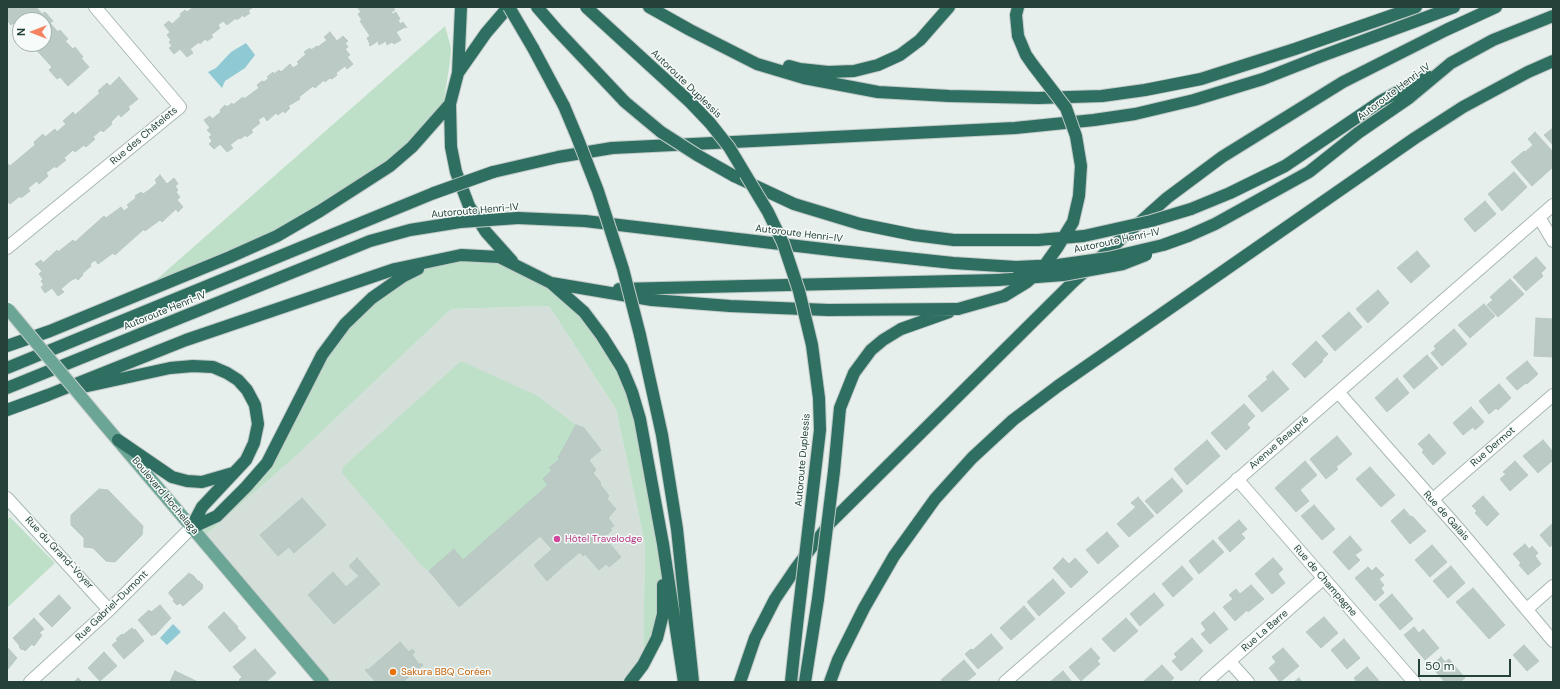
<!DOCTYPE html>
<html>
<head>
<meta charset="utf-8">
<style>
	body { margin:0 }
	#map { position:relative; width:1560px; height:689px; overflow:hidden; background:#e6efeb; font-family:"DM Sans",sans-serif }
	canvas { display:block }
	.frame { position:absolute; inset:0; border:8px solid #24423a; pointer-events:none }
	.north { position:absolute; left:12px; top:12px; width:40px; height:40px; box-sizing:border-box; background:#f7fbf9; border:1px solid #a3b1ad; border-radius:50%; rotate:270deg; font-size:11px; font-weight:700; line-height:16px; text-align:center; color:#24423a }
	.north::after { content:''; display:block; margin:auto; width:14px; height:18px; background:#f4845f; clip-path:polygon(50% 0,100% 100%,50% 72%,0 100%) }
	.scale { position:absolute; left:1418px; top:659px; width:93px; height:18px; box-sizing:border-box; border:2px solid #24423a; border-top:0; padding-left:5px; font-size:12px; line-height:14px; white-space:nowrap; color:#24423a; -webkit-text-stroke:3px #f7fbf9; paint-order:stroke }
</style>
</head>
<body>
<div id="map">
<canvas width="1560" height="689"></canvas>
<div class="frame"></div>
<div class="north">N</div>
<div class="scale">50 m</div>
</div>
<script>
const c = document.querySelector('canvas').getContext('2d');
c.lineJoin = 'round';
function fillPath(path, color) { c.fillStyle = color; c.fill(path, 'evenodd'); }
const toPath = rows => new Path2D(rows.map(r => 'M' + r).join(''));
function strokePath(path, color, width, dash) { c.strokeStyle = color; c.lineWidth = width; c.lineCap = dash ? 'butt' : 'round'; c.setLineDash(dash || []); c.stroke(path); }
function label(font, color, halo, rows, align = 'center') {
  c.font = font + ' "DM Sans",sans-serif'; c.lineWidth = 3; c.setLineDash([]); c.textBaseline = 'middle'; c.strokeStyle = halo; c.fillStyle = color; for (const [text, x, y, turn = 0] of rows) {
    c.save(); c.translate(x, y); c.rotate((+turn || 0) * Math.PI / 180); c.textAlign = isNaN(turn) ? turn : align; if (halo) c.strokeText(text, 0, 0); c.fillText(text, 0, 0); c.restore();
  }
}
const built = toPath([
	[549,306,616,409,645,544,643,665,630,682,323,682,201,539,297,455,451,309]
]);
const green = toPath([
	[445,26,451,48,450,61,444,100,438,116,427,131,320,211,140,294],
	[485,256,569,298,622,368,663,544,663,614,643,665,645,544,616,409,549,306,451,309,297,455,201,539,191,528,246,487,345,324,434,261],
	[461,361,538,396,576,425,558,458,560,459,549,468,552,470,543,479,548,485,463,560,454,549,429,571,423,567,342,473,343,467],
	[10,517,55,563,7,608,7,520]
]);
const water = toPath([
	[246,43,255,55,245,68,225,81,222,88,208,72,216,68,231,52],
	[173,624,181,632,167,645,160,638]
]);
const building = toPath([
	[7,7,36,7,42,14,45,12,53,21,50,23,58,32,60,30,68,39,65,41,73,49,75,47,83,57,81,58,89,67,68,86,60,77,57,79,49,70,52,67,31,44,44,44,44,20,20,20,20,31,14,23,11,25,7,20,7,7],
	[196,7,253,7,248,11,250,13,244,17,243,15,237,20,236,18,227,25,223,21,218,25,220,28,211,35,213,37,207,41,205,39,200,44,199,42,190,49,193,53,187,57,180,49,174,54,169,48,172,46,169,42,171,40,167,35,170,32,164,25,169,21,172,24,181,16,180,14,185,10,187,12,192,8,193,9,196,7],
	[357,7,393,7,395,10,391,12,393,14,396,12,400,19,398,20,400,24,403,22,407,28,405,27,396,32,401,40,394,44,392,42,387,45,386,41,379,45,378,41,370,46,369,45,370,44,367,38,370,36,360,21,362,20,358,14,361,12,357,7],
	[330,32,337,41,343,36,348,41,345,43,348,47,345,49,350,55,347,57,353,64,347,69,345,66,336,73,337,75,332,79,330,78,325,82,324,80,315,88,313,86,299,97,300,99,288,106,290,108,285,113,283,111,278,115,276,113,267,121,264,116,258,120,260,123,251,130,253,132,247,137,246,135,240,139,239,138,230,145,233,148,227,152,220,144,214,149,209,144,212,141,209,137,212,135,207,130,210,128,204,120,210,116,212,119,221,112,220,110,225,105,227,107,232,103,233,105,243,97,244,99,259,88,257,85,262,81,264,82,269,78,267,77,273,72,274,74,279,70,281,72,290,64,293,68,299,64,297,62,306,54,304,52,310,48,311,50,317,46,318,47,327,40,324,37,330,32],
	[119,77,138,99,128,107,130,109,121,117,119,114,111,122,112,124,103,132,101,130,93,137,95,139,86,147,84,145,75,152,73,150,64,158,66,160,56,168,55,166,46,173,48,176,39,184,37,181,28,188,30,191,21,198,20,196,10,204,7,201,7,165,8,164,10,166,35,145,34,142,43,134,45,137,55,129,57,132,66,124,63,121,73,112,75,115,100,93,98,91,107,83,110,86,119,77],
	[1553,128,1553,145,1544,135,1553,128],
	[1535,132,1553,152,1553,167,1532,186,1511,162,1524,151,1525,152,1533,145,1528,139,1535,132],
	[1514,172,1527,187,1502,211,1488,194,1514,172],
	[160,175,167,184,174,178,178,184,175,186,178,190,176,192,180,197,177,200,183,207,178,212,176,209,162,222,160,220,145,231,144,229,115,255,113,253,98,264,95,260,90,264,91,266,82,274,83,275,78,280,76,278,70,281,61,289,64,292,58,296,52,288,45,293,41,287,44,285,41,281,43,279,39,274,42,271,35,264,41,260,43,263,57,250,58,252,73,240,75,242,104,216,106,218,121,207,124,211,129,207,127,205,136,198,135,196,141,192,143,194,149,190,157,183,155,180,160,175],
	[1485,201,1496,214,1475,232,1464,219,1485,201],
	[1417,251,1430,266,1411,283,1397,268,1417,251],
	[1536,257,1546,268,1541,273,1543,276,1526,291,1513,277,1536,257],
	[1510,279,1524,294,1498,317,1487,305,1493,300,1490,297,1510,279],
	[1378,290,1389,303,1368,323,1356,309,1378,290],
	[1484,304,1495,316,1470,338,1458,325,1484,304],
	[1349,312,1362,327,1335,351,1322,336,1349,312],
	[1536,318,1553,319,1553,357,1534,356,1536,318],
	[1454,329,1467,344,1442,366,1431,353,1436,349,1434,346,1454,329],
	[1316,341,1328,354,1322,360,1323,361,1305,378,1292,364,1316,341],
	[1427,355,1438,368,1414,389,1403,376,1427,355],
	[1527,361,1538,374,1527,384,1526,383,1517,390,1506,378,1527,361],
	[1273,371,1289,389,1262,412,1248,396,1268,379,1266,377,1273,371],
	[1397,378,1409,393,1387,412,1375,398,1397,378],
	[1499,384,1511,398,1498,410,1496,408,1489,414,1479,401,1499,384],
	[1244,404,1255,416,1247,424,1250,428,1226,450,1211,433,1244,404],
	[1471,407,1484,422,1475,430,1473,427,1463,435,1453,423,1471,407],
	[576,425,584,428,601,450,589,460,596,470,593,473,601,483,600,484,609,496,607,499,616,509,608,518,614,526,610,528,612,530,583,556,580,552,562,567,549,552,552,549,540,536,459,607,429,571,454,549,463,560,548,485,543,479,552,470,549,468,560,459,558,458,576,425],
	[1429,434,1446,453,1433,465,1422,452,1424,450,1418,444,1429,434],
	[1337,436,1352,454,1336,467,1338,469,1326,479,1310,459,1337,436],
	[1207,440,1220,456,1187,485,1174,469,1207,440],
	[1543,440,1553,452,1553,460,1538,473,1523,456,1543,440],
	[1305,461,1317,475,1300,490,1309,501,1296,512,1275,488,1305,461],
	[1515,461,1528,475,1510,491,1500,479,1506,474,1503,472,1515,461],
	[1370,467,1395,495,1381,507,1356,479,1370,467],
	[1172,478,1183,491,1157,514,1145,501,1172,478],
	[99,489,108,490,143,526,142,535,115,562,106,561,93,548,84,547,84,538,71,525,71,515,99,489],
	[1483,496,1499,514,1487,526,1475,513,1477,511,1472,506,1483,496],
	[1138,497,1154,516,1129,537,1117,524,1136,507,1131,503,1138,497],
	[302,498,326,525,294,553,289,547,278,556,260,535,302,498],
	[1314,505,1335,529,1322,540,1301,516,1314,505],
	[1404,509,1411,517,1412,516,1426,531,1410,544,1391,521,1404,509],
	[1239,520,1247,529,1241,534,1245,538,1230,552,1218,538,1239,520],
	[1553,523,1553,544,1550,547,1540,535,1553,523],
	[1107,532,1119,546,1098,564,1086,550,1107,532],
	[1350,536,1362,550,1355,555,1360,560,1349,570,1333,552,1350,536],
	[605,538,621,557,609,567,606,564,599,570,585,554,605,538],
	[1213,540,1224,552,1199,574,1189,561,1213,540],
	[1525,544,1529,549,1532,546,1538,553,1535,556,1541,564,1528,575,1519,565,1521,563,1513,554,1525,544],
	[1432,545,1447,562,1430,577,1415,560,1432,545],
	[549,552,562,567,547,581,534,565,549,552],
	[357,558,380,584,334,624,308,595,333,572,346,587,359,576,349,566,357,558],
	[1063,558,1069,564,1075,558,1088,572,1071,588,1053,568,1063,558],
	[1273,558,1283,569,1278,574,1285,583,1272,594,1255,574,1273,558],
	[1182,566,1193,579,1173,597,1162,584,1182,566],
	[1451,566,1465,583,1448,598,1433,581,1451,566],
	[1368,567,1372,571,1376,567,1384,575,1379,579,1384,585,1381,588,1384,593,1375,601,1355,578,1368,567],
	[189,573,190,575,191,574,195,577,194,579,195,578,198,581,197,582,199,581,203,585,202,587,203,588,183,606,180,603,177,605,173,601,174,599,169,594,169,592,189,573],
	[1053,579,1065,593,1039,616,1027,602,1053,579],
	[1251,585,1264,599,1248,612,1247,610,1235,621,1223,607,1233,599,1229,595,1236,589,1240,594,1251,585],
	[1473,588,1505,625,1489,639,1456,602,1473,588],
	[1154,593,1164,605,1140,626,1130,614,1154,593],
	[1392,594,1413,619,1400,630,1379,605,1392,594],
	[59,595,71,608,52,627,39,614,59,595],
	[160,605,171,618,155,635,154,634,152,636,138,620,149,610,151,612,160,605],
	[1024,606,1035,619,1011,640,1000,628,1024,606],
	[224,612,238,627,237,628,246,638,230,652,208,627,224,612],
	[1214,612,1228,629,1210,644,1201,634,1206,630,1201,623,1214,612],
	[1324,617,1338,633,1321,648,1306,632,1324,617],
	[34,618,44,629,39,633,42,635,34,646,32,644,25,651,23,649,22,650,19,647,20,646,13,638,34,618],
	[1126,618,1138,631,1114,652,1102,639,1126,618],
	[1414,627,1419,633,1423,629,1439,648,1425,660,1404,635,1414,627],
	[132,628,134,630,135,629,144,641,124,659,112,645,118,640,116,639,122,634,123,635,132,628],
	[991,634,1003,648,978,669,965,654,971,649,973,650,991,634],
	[1192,638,1203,651,1181,671,1172,661,1177,657,1174,654,1192,638],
	[1344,639,1360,658,1347,669,1331,650,1344,639],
	[400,642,409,652,412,649,415,652,412,655,420,665,421,663,423,665,403,682,376,682,365,670,367,669,368,670,400,642],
	[1524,645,1539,661,1527,671,1513,655,1524,645],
	[7,647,17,658,8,669,7,668,7,647],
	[1091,648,1100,658,1097,661,1100,664,1081,681,1069,667,1091,648],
	[1283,648,1299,666,1280,682,1269,668,1276,662,1272,657,1283,648],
	[255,649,276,673,266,682,241,682,239,680,242,677,233,667,255,649],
	[104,652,117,666,100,681,88,668,104,652],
	[1441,657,1445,662,1449,659,1465,678,1460,682,1445,682,1431,666,1441,657],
	[964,660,976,674,966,682,942,682,941,680,964,660],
	[1162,665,1174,678,1169,682,1145,682,1144,681,1162,665],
	[1367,667,1380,682,1357,682,1354,678,1367,667],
	[175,671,198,682,170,682,175,671],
	[1063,671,1072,682,1050,682,1063,671],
	[78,678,82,682,74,682,78,678],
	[1299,678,1302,682,1294,682,1299,678]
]);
const minor = toPath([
	[1539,217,1553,241],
	[7,248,180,107,95,7],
	[1338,392,1463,534,1553,641],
	[1237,479,1414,682],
	[7,498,109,610],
	[1432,500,1553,395],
	[1527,609,1553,586],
	[1230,662,1248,682],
	[30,682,109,610,191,528],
	[1005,682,1553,205],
	[1206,682,1323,579]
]);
const major = toPath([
	[98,417,323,682]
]);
const highway = toPath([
	[461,7,458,73,450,104,451,147,456,172,469,206,486,232,512,261],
	[537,7,557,30,625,102],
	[649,7,690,30,757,64,804,78,878,92,949,96,1038,98,1102,96,1145,90,1201,79,1295,49,1416,7],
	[1018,7,1016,15,1018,36,1026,55,1033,65],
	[533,48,564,106],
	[789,66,800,69,828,72,854,71,878,65,900,55,920,40,949,7],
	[458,73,486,33,504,12,511,7],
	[493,172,558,157,612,148,1015,128,1094,120,1135,114,1194,100,1263,79,1319,57,1454,7],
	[734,176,794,204,860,224,914,235,954,240,1038,240],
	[1191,209,1230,193,1285,166,1381,101,1427,76],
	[518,218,585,221,840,251,953,263,1016,267],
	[1188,236,1215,224,1309,172,1358,133,1409,98,1451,63,1493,40,1553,16],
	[551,283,652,300,730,306,828,310,958,309],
	[619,289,998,280],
	[640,335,662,435,677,529,693,682],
	[7,346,50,331,230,257,277,236,320,211,390,166,412,147,450,104],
	[7,368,434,193],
	[83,387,170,368,193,366,213,367,227,373,238,380,247,390,255,405,258,424,254,443,246,460,202,507,191,528],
	[7,388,370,241,410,230,460,222],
	[7,410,48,395,186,340,395,269,461,255,499,257,551,283,584,312,602,336,622,368,632,392,640,419,663,544,684,682],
	[118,440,172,477,187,481,202,482,233,473],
	[834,471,840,408,854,373,871,350,883,340,901,329,949,312],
	[191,528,217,516,246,487,267,463,322,355,345,324,372,298,402,277,418,269],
	[630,682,643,665,657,638,663,614,663,585],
	[740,682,755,638,775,599,796,568,830,523,1073,282,1167,198,1222,157,1343,82,1446,30,1496,7],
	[791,682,797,625],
	[805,682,818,599],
	[830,682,838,660,864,608,894,556,935,499,972,458,1013,420,1058,386,1415,138,1463,107,1528,72,1553,61]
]);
const majorBridge = toPath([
	[8,309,98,417]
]);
const highwayBridge = toPath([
	[509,7,533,48],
	[586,7,690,102,710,123,729,147,768,212,783,243,799,291,812,345,819,398,820,430,797,625],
	[625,102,661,132,697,155,734,176],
	[564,106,577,137,598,191,623,269,640,335],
	[434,193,493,172],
	[460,222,518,218],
	[1038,240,1084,236,1151,221,1191,209],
	[1016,267,1058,265,1108,258,1163,245,1188,236],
	[998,280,1063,275,1123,264,1146,255],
	[958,309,1004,296,1027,282,1042,269,1057,248,1073,222,1079,196,1081,166,1076,136,1066,108,1033,65],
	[818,599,834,471]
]);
const markers = [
	[557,539,4,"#d1479c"],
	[393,672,4,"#e8710a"]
];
const streetNames = [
	["Autoroute Duplessis",686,84,44],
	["Autoroute Henri-IV",1394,92,-37],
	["Rue des Châtelets",144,136,-40],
	["Autoroute Henri-IV",475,211,-5],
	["Autoroute Henri-IV",799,234,7],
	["Autoroute Henri-IV",1117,241,-12],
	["Autoroute Henri-IV",165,311,-22],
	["Avenue Beaupré",1279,443,-41],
	["Rue Dermot",1493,447,-41],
	["Autoroute Duplessis",803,460,-85],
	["Boulevard Hochelaga",165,496,50],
	["Rue de Galais",1446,516,48],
	["Rue du Grand-Voyer",59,553,47],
	["Rue de Champagne",1325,581,49],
	["Rue Gabriel-Dumont",112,606,-44],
	["Rue La Barre",1265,631,-41]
];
const hotelNames = [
	["Hôtel Travelodge",565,539]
];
const foodNames = [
	["Sakura BBQ Coréen",401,672]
];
fillPath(built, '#d4dfda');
fillPath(green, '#bfe0c8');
fillPath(water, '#8ec9d4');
fillPath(building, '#bbcac4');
strokePath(building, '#b8c9c2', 1);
strokePath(minor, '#a8b8b2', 14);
strokePath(major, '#c2cac8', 14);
strokePath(highway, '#c2cac8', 14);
strokePath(minor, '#fff', 12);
strokePath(major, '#6aa596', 12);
strokePath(highway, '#2f6f62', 12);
strokePath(majorBridge, '#c2cac8', 14, []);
strokePath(highwayBridge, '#c2cac8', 14, []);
strokePath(majorBridge, '#6aa596', 12);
strokePath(highwayBridge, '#2f6f62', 12);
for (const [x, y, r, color] of markers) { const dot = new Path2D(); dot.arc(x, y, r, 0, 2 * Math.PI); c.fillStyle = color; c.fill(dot); strokePath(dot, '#f7fbf9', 1.5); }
label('10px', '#24423a', '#f7fbf9', streetNames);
label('10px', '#b23c85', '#f7fbf9', hotelNames, 'left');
label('10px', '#c56008', '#f7fbf9', foodNames, 'left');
</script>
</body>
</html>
